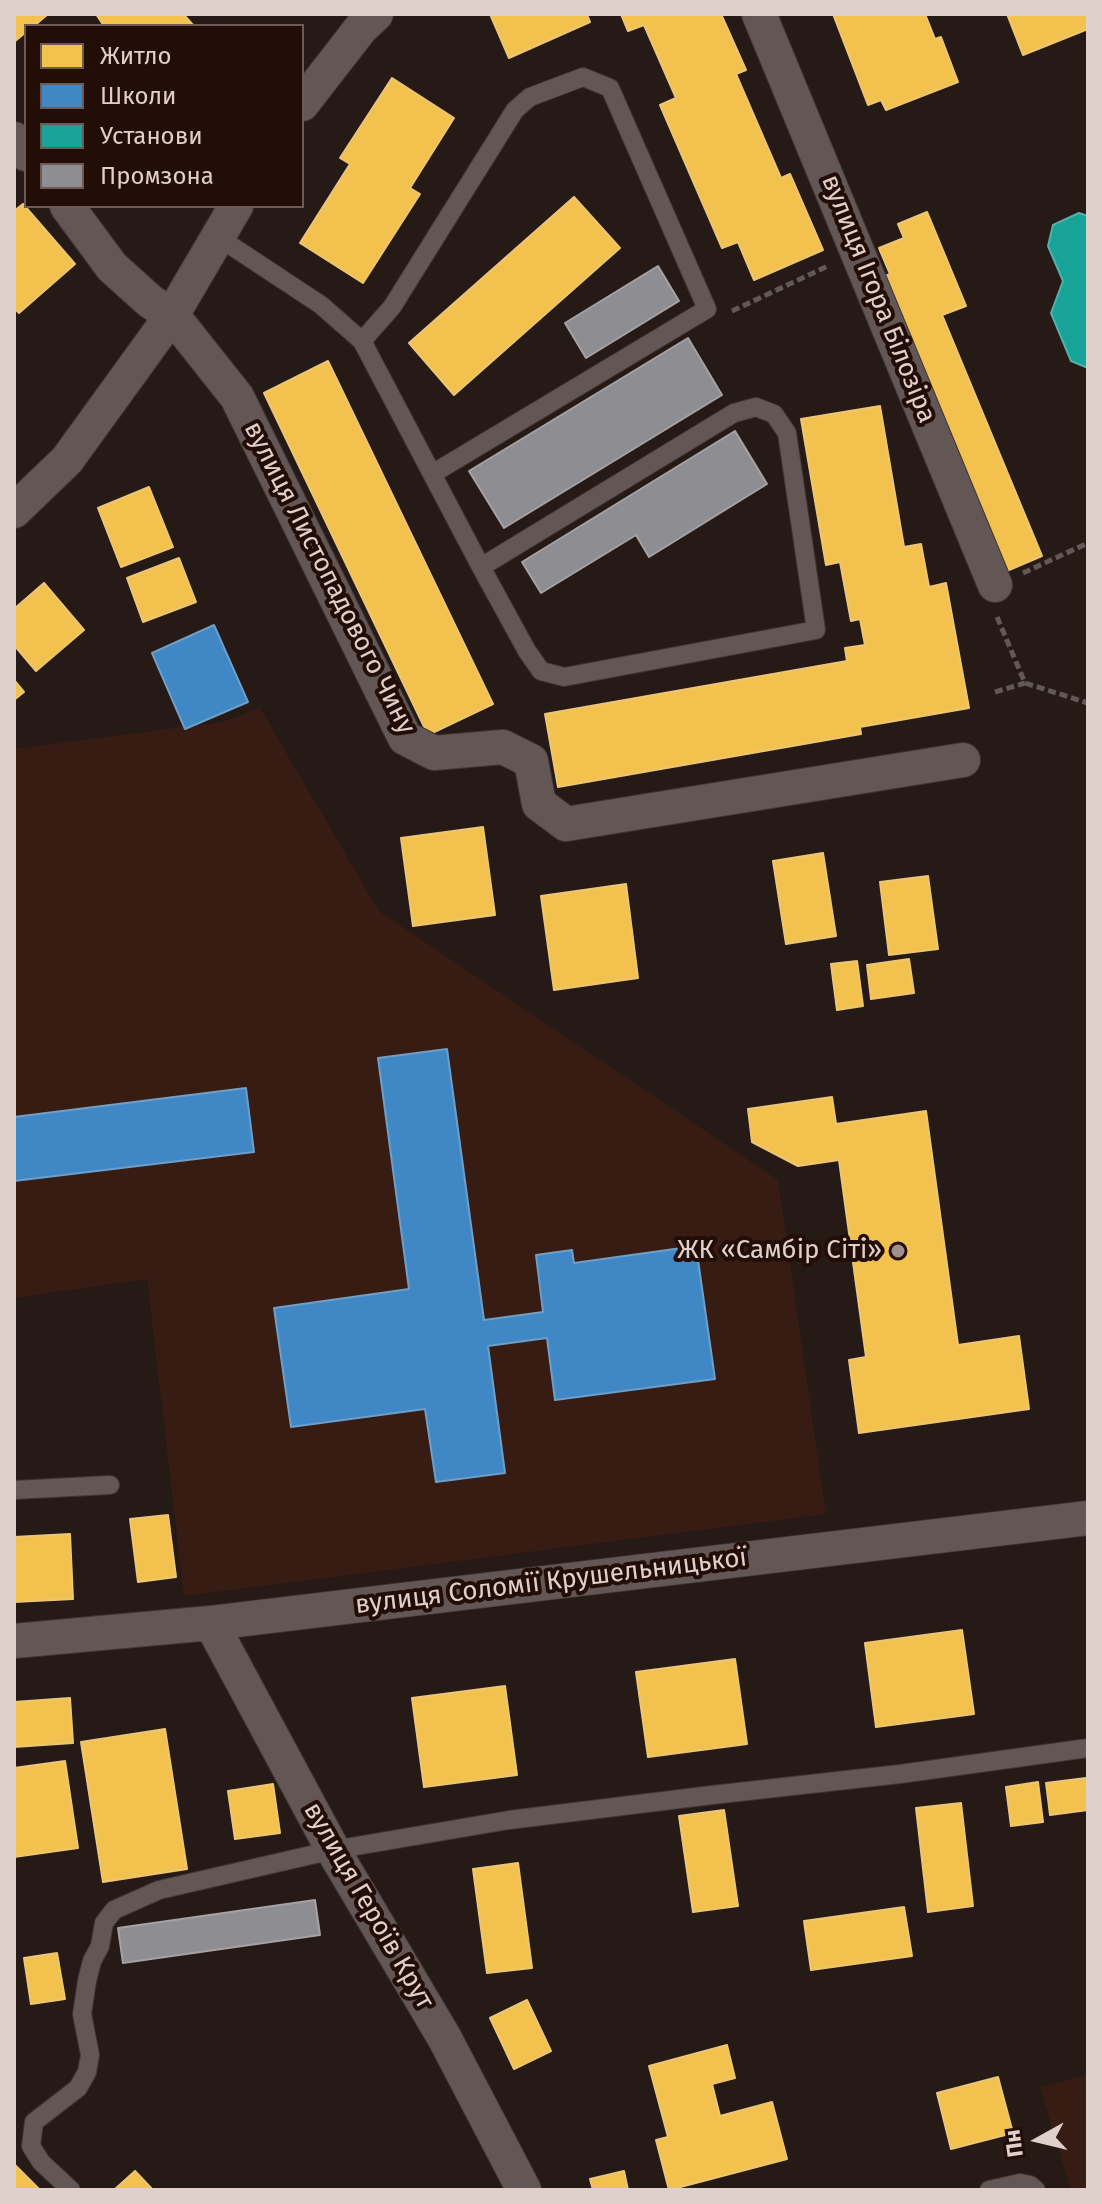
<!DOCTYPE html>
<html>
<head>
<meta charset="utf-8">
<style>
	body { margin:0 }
	#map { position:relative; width:1102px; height:2204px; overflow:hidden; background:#261a16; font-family:"Fira Sans",sans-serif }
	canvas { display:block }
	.frame { position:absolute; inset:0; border:16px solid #e0d0cb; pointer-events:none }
	.legend { position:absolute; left:24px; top:24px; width:280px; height:184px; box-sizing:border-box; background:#230d07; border:2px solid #6f5b55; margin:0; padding:10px 14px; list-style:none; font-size:24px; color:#e0d0cb }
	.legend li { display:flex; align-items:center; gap:16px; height:40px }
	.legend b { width:40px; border:2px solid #6f5b55 }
	.north { position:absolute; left:998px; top:2100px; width:80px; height:80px; -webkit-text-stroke:6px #230d07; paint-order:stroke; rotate:262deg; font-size:22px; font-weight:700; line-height:32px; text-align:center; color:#e0d0cb }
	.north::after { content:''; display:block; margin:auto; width:28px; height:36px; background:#e0d0cb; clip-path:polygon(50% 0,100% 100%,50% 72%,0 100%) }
</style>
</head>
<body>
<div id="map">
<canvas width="1102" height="2204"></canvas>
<div class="frame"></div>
<ul class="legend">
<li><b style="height:22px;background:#f2c14e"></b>Житло</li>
<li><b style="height:22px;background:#3f88c5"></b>Школи</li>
<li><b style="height:22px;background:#17a398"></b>Установи</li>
<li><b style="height:22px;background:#8d8d92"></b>Промзона</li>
</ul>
<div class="north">Пн</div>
</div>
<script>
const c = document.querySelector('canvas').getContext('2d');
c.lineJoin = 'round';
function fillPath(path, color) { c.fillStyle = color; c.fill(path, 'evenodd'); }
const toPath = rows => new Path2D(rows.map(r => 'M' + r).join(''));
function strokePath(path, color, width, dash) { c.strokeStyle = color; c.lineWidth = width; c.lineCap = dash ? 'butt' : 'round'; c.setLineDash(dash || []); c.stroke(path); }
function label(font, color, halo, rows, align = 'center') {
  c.font = font + ' "Fira Sans",sans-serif'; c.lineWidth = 8; c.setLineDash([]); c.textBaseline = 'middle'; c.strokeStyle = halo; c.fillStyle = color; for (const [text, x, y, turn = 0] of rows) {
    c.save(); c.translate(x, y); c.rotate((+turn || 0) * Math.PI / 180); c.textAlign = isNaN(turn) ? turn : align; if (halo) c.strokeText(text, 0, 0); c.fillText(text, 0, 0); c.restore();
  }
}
const built = toPath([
	[260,708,379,911,778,1180,826,1514,184,1596,147,1279,14,1298,14,749,222,722],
	[1088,2075,1088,2190,1071,2190,1040,2087]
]);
const homes = toPath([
	[14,14,48,14,34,26,26,26,26,32,14,42,14,14],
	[96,14,183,14,194,26,104,26,96,14],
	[490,14,589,14,587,15,590,22,509,58,490,14],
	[621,14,721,14,746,70,736,74,781,178,790,174,823,250,754,280,738,242,722,248,660,105,676,98,644,25,628,31,621,14],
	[833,14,925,14,935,39,941,37,958,82,886,110,881,100,868,105,833,14],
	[1007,14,1086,14,1088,29,1023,55,1007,14],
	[392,78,454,118,410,188,420,194,363,283,300,243,350,164,340,158,392,78],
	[574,197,620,248,454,395,409,343,574,197],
	[23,204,75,264,19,313,14,308,14,211,23,204],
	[927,212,966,306,942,315,1042,556,1002,573,880,278,890,274,879,248,904,238,898,224,927,212],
	[328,361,493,704,428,735,264,393,328,361],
	[880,406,904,547,921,544,929,587,946,583,969,708,860,727,861,734,558,787,545,714,847,661,845,648,865,645,860,619,851,621,840,562,826,565,801,419,880,406],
	[149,487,173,547,121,567,98,508,149,487],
	[179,558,196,602,143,622,127,578,179,558],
	[44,583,84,630,36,671,14,645,14,609,44,583],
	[14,680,24,692,14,700,14,680],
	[483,827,495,915,413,926,401,838,483,827],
	[823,853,836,936,786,944,773,861,823,853],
	[928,876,938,949,889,955,880,882,928,876],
	[626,884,638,978,554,990,541,896,626,884],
	[909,959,914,993,871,999,867,965,909,959],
	[857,961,863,1006,837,1010,831,964,857,961],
	[832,1097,836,1124,926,1111,958,1345,1019,1336,1029,1409,859,1433,849,1360,866,1357,839,1160,798,1166,752,1142,748,1109,832,1097],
	[168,1515,176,1577,138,1582,130,1519,168,1515],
	[70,1534,73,1599,14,1602,14,1537,70,1534],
	[962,1630,974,1714,876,1727,865,1643,962,1630],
	[735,1659,747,1744,648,1757,636,1672,735,1659],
	[505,1686,517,1775,424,1787,412,1698,505,1686],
	[70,1698,73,1743,14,1747,14,1702,70,1698],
	[165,1729,187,1869,103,1882,81,1742,165,1729],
	[65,1761,78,1848,14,1857,14,1768,65,1761],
	[1086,1778,1088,1810,1050,1815,1046,1783,1086,1778],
	[1038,1782,1043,1822,1011,1826,1006,1787,1038,1782],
	[273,1784,280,1833,235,1839,228,1791,273,1784],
	[961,1803,973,1906,928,1912,916,1808,961,1803],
	[724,1810,738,1906,693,1912,679,1816,724,1810],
	[518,1863,532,1968,487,1973,473,1869,518,1863],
	[904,1907,912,1956,811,1970,804,1921,904,1907],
	[57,1953,65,1999,31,2004,24,1958,57,1953],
	[527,2000,551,2051,514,2069,490,2018,527,2000],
	[727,2045,735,2078,712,2084,720,2116,772,2102,787,2159,669,2190,656,2140,668,2137,649,2066,727,2045],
	[998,2077,1013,2133,951,2149,937,2093,998,2077],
	[14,2164,40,2190,14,2190,14,2164],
	[135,2171,153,2190,114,2190,135,2171],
	[624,2171,628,2190,593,2190,590,2179,624,2171]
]);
const schools = toPath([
	[214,625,248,702,185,729,152,653,214,625],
	[447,1049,484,1320,543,1312,536,1255,572,1250,574,1263,696,1246,715,1379,555,1400,547,1338,488,1346,505,1473,436,1482,425,1409,291,1427,274,1308,409,1289,378,1058,447,1049],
	[246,1088,254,1152,14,1181,14,1117,246,1088]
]);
const public = toPath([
	[1079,213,1088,216,1088,368,1071,361,1051,313,1063,281,1048,246,1053,225,1079,213]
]);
const industry = toPath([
	[658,266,679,301,586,358,565,323,658,266],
	[688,338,722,395,504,528,469,471,688,338],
	[735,431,767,484,649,557,636,535,541,593,522,562,735,431],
	[315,1900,320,1935,123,1963,118,1928,315,1900]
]);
const path = toPath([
	[732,311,828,266],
	[1023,573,1088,543],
	[997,617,1025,683,1088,703],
	[995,692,1025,683]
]);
const lane = toPath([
	[218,237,321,305,362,341,481,567,527,651,541,671,564,677,816,630,787,433,774,414,756,407,734,413,481,567],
	[362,341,392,307,515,110,530,97,583,77,610,88,707,309,432,474],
	[14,1490,110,1485],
	[71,2190,41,2162,31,2146,34,2122,78,2088,87,2072,90,2055,82,2014,87,1981,92,1961,100,1946,104,1923,114,1910,159,1890,333,1850,509,1820,712,1795,900,1774,1088,1748],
	[989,2190,1020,2183,1030,2185,1036,2190]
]);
const street = toPath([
	[759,14,995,585],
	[302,104,361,28,376,14],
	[14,139,26,154],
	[67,206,112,267,151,302,172,315,237,397,405,738,434,753,503,747,531,761,539,804,566,824,963,760],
	[14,511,67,460,172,315,236,206],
	[211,1623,333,1850,444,2037,524,2190],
	[14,1641,211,1623,1088,1518]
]);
const markers = [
	[898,1251,8,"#9f908c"]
];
const streetNames = [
	["вулиця Ігора Білозіра",878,299,68],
	["вулиця Листопадового Чину",329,578,63],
	["вулиця Соломії Крушельницької",551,1582,-7],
	["вулиця Героїв Крут",368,1906,60]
];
const poiNames = [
	["ЖК «Самбір Сіті»",882,1251]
];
fillPath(built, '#361c13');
fillPath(homes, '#f2c14e');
strokePath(homes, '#edc674', 2);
fillPath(schools, '#3f88c5');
strokePath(schools, '#6f9ec7', 2);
fillPath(public, '#17a398');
strokePath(public, '#53b0a7', 2);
fillPath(industry, '#8d8d92');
strokePath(industry, '#a6a1a3', 2);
strokePath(lane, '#413634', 20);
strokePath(street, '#413634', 36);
strokePath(path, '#625855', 5, [8, 4]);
strokePath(lane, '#625755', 18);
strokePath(street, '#625755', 34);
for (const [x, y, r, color] of markers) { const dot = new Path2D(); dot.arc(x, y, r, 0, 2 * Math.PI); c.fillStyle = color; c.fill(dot); strokePath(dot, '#230d07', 3); }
label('26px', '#e0d0cb', '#230d07', streetNames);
label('26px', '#e0d0cb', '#230d07', poiNames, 'right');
</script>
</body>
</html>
